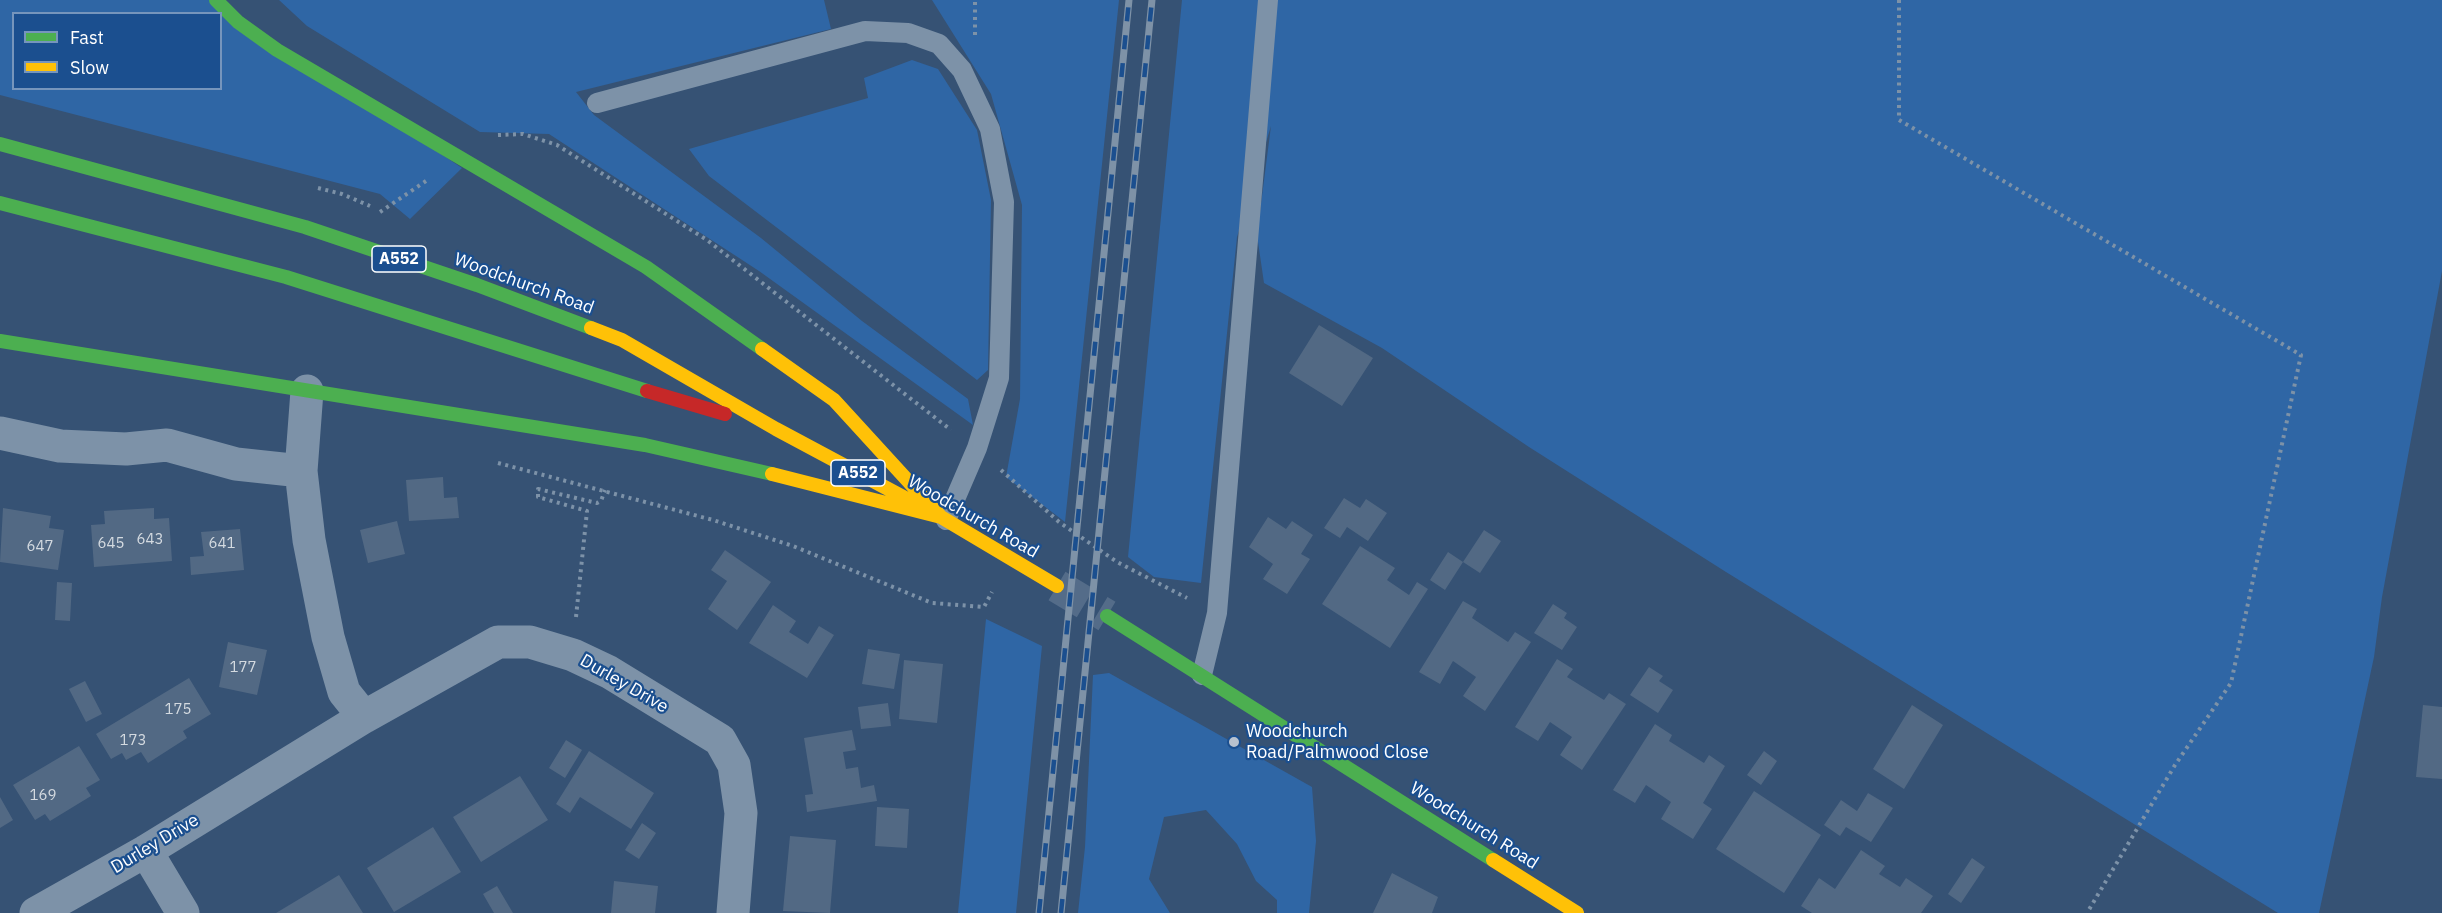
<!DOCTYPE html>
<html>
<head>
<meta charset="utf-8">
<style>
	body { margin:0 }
	#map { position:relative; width:2442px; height:913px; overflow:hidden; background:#365274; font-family:"IBM Plex Sans",sans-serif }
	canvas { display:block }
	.legend { position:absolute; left:12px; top:12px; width:210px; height:78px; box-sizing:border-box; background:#1b4f8f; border:2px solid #7695bc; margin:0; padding:8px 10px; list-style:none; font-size:18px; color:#fff }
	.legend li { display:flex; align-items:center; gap:12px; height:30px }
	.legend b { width:30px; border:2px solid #7695bc }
</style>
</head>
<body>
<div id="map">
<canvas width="2442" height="913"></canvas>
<ul class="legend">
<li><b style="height:8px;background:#4caf50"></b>Fast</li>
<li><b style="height:8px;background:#ffc107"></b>Slow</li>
</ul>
</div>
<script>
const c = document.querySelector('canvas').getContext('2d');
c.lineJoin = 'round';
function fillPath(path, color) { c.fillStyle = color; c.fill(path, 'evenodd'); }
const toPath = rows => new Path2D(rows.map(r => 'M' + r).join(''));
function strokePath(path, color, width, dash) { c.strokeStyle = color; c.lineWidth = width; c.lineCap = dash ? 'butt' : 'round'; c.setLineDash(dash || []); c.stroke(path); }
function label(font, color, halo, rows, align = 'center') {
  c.font = font + ' "IBM Plex Sans",sans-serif'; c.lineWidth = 4.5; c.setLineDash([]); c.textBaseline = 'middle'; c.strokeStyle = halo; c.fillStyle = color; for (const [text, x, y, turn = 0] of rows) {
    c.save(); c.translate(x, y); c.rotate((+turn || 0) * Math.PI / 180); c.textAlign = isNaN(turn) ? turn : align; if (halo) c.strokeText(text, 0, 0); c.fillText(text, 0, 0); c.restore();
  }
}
const green = toPath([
	[0,0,210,0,462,168,410,219,380,194,0,95],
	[14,14,220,14,220,88,14,88],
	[279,0,824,0,831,29,576,92,594,115,761,238,862,321,968,399,973,425,759,271,549,134,480,132,307,26],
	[932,0,1119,0,1065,522,1006,477,1020,399,1022,205,991,94],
	[1182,0,2442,0,2442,271,2382,597,2374,657,2319,913,2278,913,1726,572,1529,447,1382,348,1264,283,1257,235,1271,126,1237,237,1201,583,1154,577,1128,557],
	[912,60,938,69,977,130,991,200,988,370,977,380,709,176,689,149,868,98,864,78],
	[986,619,1042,646,1016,913,958,913],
	[1109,673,1312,787,1316,841,1309,913,1277,913,1277,900,1256,881,1237,844,1206,810,1164,817,1149,879,1170,913,1078,913,1085,847,1093,675]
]);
const building = toPath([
	[1319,325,1373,358,1342,406,1289,373],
	[443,477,444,498,457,497,459,518,409,521,406,480],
	[1344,498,1360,508,1366,499,1387,513,1368,541,1347,527,1340,538,1324,528],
	[3,508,51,516,49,528,64,530,58,570,0,562],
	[154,508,154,519,169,518,172,561,94,567,91,525,105,524,104,511],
	[1268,517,1286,529,1292,521,1313,535,1301,554,1310,559,1287,594,1263,579,1273,564,1249,547],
	[397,521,405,554,368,563,360,530],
	[240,529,244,570,191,575,190,557,204,556,201,532],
	[1484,530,1501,541,1480,573,1463,562],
	[1360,546,1395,568,1387,580,1409,595,1417,582,1428,589,1390,648,1322,604],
	[725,550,771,582,737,630,708,609,727,581,711,570],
	[1448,552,1463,562,1445,590,1430,580],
	[57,582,72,583,70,621,55,620],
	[1463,601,1477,609,1472,618,1508,642,1515,632,1531,642,1485,711,1463,696,1476,677,1453,661,1440,684,1419,672],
	[1553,604,1567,613,1564,618,1577,627,1562,650,1534,633],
	[773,605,796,621,789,632,808,644,819,626,834,635,807,678,749,643],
	[228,642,267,650,257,695,219,687],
	[868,649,900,654,894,689,862,684],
	[1557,659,1573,669,1567,677,1604,700,1609,693,1626,704,1582,770,1560,755,1572,737,1550,722,1538,741,1515,727],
	[904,660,943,664,937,723,899,719],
	[1649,667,1663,676,1659,681,1673,690,1658,713,1630,695],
	[189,678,211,714,183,731,187,738,148,763,141,752,126,760,122,753,111,759,96,734],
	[85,681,102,714,86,722,69,689],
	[888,703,891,726,861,729,858,707],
	[1912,705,1943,725,1904,789,1873,769],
	[2423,705,2442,707,2442,779,2416,777],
	[1655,724,1672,735,1669,741,1704,763,1709,755,1725,766,1703,803,1712,809,1693,839,1661,819,1671,802,1646,785,1635,803,1613,790],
	[852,730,856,750,843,752,846,769,858,767,861,788,874,785,877,801,807,812,805,795,813,794,804,738],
	[566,740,582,750,565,778,549,768],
	[79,746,100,780,86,788,91,796,50,821,45,814,35,820,13,785],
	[589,751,654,793,631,829,580,797,570,813,556,804],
	[1764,751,1777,761,1761,785,1747,775],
	[520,776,548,820,481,862,453,817],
	[1754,791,1821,835,1784,893,1716,849],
	[1868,793,1893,808,1871,842,1846,827,1840,836,1824,825,1841,800,1857,811],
	[0,797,13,820,0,828],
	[877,807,909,809,907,848,875,846],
	[642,823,656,833,639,859,625,850],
	[433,827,461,872,394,912,367,868],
	[790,836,836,840,830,913,783,911],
	[1861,850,1885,866,1879,874,1900,887,1906,878,1933,896,1921,913,1812,913,1801,906,1819,878,1835,889],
	[1972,858,1985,867,1961,903,1948,894],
	[1392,873,1438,897,1432,913,1373,913],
	[339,875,363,913,276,913,306,895],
	[614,881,658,886,655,913,611,913],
	[497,886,513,913,494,913,483,894]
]);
const highwayTunnel = toPath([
	[1057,586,1107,616]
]);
const path = toPath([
	[1899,0,1899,120,2301,355,2231,683,2175,765,2087,913],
	[975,35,975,0],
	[498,135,523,134,557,145,707,240,951,430],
	[318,188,342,194,370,206],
	[380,212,426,181],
	[498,463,713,520,793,546,932,603,984,607,992,592],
	[1001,470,1059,522,1117,562,1187,598],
	[576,617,587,511,538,497,538,489,597,503,601,501,605,490]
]);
const lane = toPath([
	[597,103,865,31,908,33,939,44,962,70,990,129,1004,202,999,378,977,448,946,520],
	[1202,675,1217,613,1268,0]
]);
const street = toPath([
	[307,391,301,471,309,540,328,637,344,692,364,717],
	[0,433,60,446,126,449,167,445,236,464,301,471],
	[146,851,183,913],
	[36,913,146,851,364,717,498,642,530,642,573,655,609,672,720,740,734,765,741,813,733,913]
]);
const fast = toPath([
	[216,0,238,22,277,50,646,267,762,349],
	[0,144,305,227,477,285,591,328],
	[0,203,286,277,647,391],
	[0,341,645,445,772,474],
	[1107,616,1493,860]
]);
const slow = toPath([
	[591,328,622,340,776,429,920,506],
	[762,349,834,400,941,517],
	[772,474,941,517,1057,586],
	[1493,860,1577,913]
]);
const jam = toPath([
	[647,391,725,414]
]);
const rail = toPath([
	[1039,913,1129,0],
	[1061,913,1152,0]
]);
const markers = [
	[1234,742,6,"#b9c2ce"]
];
const numberNames = [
	["643",150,540],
	["645",111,544],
	["641",222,544],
	["647",40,547],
	["177",243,668],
	["175",178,710],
	["173",133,741],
	["169",43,796]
];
const shields = [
	[399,259,54],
	[858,473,54]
];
const shieldNames = [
	["A552",399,259],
	["A552",858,473]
];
const streetNames = [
	["Woodchurch Road",524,284,20],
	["Woodchurch Road",973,517,30],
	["Durley Drive",624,684,30],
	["Woodchurch Road",1474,826,32],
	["Durley Drive",155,844,-31]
];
const poiNames = [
	["Woodchurch",1246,732],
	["Road/Palmwood Close",1246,753]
];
fillPath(green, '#2f66a5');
fillPath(building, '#526984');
strokePath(highwayTunnel, '#546c89', 33, [33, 16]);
strokePath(path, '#7d92a8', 4, [3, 4.5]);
strokePath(lane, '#7d92a8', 20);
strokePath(street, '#7d92a8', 33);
strokePath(fast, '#4caf50', 14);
strokePath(slow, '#ffc107', 14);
strokePath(jam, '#c62828', 14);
strokePath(rail, '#7e92a7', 7);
strokePath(rail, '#1b4f8f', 4.5, [14]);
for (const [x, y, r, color] of markers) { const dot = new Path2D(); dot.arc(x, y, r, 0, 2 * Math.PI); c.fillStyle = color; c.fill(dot); strokePath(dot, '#1b4f8f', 2); }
label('15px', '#d4dae0', null, numberNames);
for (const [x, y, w] of shields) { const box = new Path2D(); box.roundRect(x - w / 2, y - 13, w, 26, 4.5); c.fillStyle = '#1b4f8f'; c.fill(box); strokePath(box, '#fff', 1.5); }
label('bold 16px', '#fff', null, shieldNames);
label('18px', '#fff', '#1b4f8f', streetNames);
label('18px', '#fff', '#1b4f8f', poiNames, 'left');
</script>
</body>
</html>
